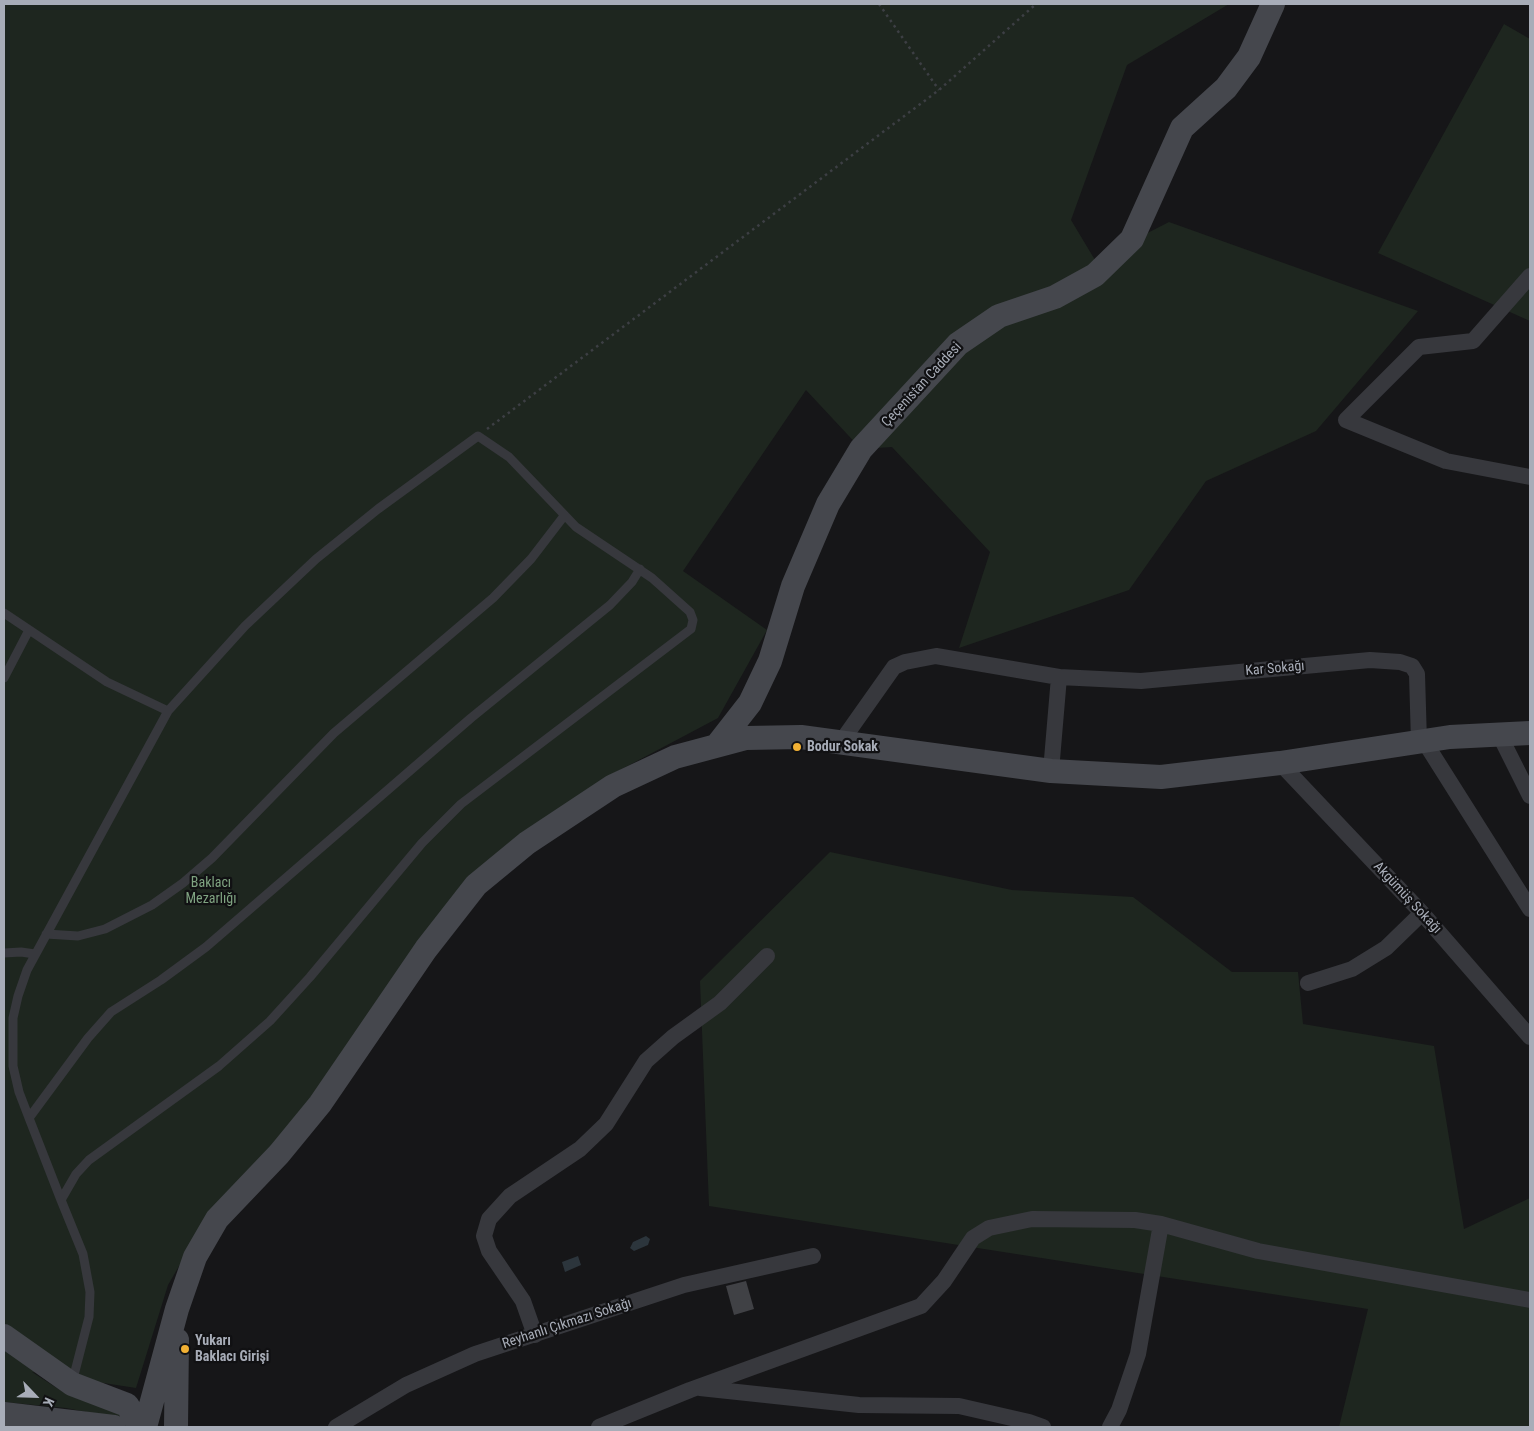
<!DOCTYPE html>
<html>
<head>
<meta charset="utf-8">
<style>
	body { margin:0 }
	#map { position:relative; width:1534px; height:1431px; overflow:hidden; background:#161618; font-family:"Roboto Condensed",sans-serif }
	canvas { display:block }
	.frame { position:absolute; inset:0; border:5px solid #a8adb8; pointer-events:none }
	.north { position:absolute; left:10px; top:1371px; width:50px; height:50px; -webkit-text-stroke:4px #111113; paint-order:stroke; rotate:114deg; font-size:14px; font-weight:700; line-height:20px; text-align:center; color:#a8adb8 }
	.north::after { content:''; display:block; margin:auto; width:18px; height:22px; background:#a8adb8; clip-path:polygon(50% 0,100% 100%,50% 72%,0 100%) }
</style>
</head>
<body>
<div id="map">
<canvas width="1534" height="1431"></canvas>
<div class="frame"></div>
<div class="north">K</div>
</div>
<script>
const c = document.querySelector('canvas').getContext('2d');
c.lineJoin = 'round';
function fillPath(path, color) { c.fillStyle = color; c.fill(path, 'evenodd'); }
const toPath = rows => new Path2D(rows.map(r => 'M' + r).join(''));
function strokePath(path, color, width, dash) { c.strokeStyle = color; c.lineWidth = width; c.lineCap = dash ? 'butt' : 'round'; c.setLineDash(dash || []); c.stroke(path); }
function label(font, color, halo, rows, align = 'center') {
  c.font = font + ' "Roboto Condensed",sans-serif'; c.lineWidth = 4.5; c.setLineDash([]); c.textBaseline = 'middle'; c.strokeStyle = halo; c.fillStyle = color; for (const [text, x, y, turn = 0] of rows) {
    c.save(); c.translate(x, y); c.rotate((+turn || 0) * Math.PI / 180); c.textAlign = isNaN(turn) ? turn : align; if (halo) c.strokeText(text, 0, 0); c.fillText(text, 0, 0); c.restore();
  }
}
const green = toPath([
	[4,4,1229,4,1127,65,1071,220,1095,260,1169,222,1418,311,1316,431,1206,481,1129,590,959,648,990,552,892,447,861,449,806,390,683,571,767,630,718,718,603,779,466,883,313,1105,211,1211,168,1285,136,1388,32,1372,63,1392,120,1412,122,1419,66,1408,4,1402],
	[1504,24,1530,39,1530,321,1378,253],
	[830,852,1012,890,1133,897,1232,972,1298,972,1303,1024,1434,1046,1464,1229,1530,1198,1530,1427,1339,1427,1368,1309,709,1206,700,981]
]);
const water = toPath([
	[646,1236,650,1239,648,1245,634,1251,630,1248,633,1242],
	[578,1256,581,1265,565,1272,562,1262]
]);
const building = toPath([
	[746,1281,754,1309,734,1315,726,1286]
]);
const path = toPath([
	[879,4,939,90],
	[487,429,939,90,1036,4]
]);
const lane = toPath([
	[4,613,107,682,168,711],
	[4,678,29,630],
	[46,934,78,936,105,929,152,905,183,883,212,858,334,733,493,598,531,559,564,516],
	[4,953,21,952,35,954],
	[29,1118,88,1038,111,1012,161,980,206,947,471,718,610,605,632,582,640,569],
	[61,1200,76,1174,89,1160,219,1066,270,1021,310,977,422,843,461,804,691,629,693,620,690,612,652,578,576,527,509,457,478,436,378,509,316,559,245,626,168,711,27,970,18,996,13,1018,13,1066,19,1092,29,1118,61,1200,83,1254,90,1292,89,1317,72,1383]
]);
const street = toPath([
	[1530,276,1473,341,1419,347,1346,420,1446,461,1530,477],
	[1059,677,1141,681,1370,660,1400,662,1412,666,1417,674,1419,742],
	[1499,734,1530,796],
	[1424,741,1530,909],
	[841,742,894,667,905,662,936,656,1059,677,1051,771],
	[1280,763,1422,913,1530,1037],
	[1308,983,1352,969,1386,948,1422,913],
	[535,1335,523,1301,489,1251,484,1236,489,1219,510,1196,580,1149,606,1124,646,1061,673,1037,720,1003,767,956],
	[700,1388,859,1405,959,1406,1029,1422,1043,1427],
	[336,1427,406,1385,475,1354,684,1285,813,1256],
	[599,1427,690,1390,921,1306,944,1281,973,1238,989,1228,1032,1219,1135,1220,1161,1224,1258,1251,1530,1300],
	[1110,1427,1119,1410,1138,1354,1161,1224]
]);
const secondary = toPath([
	[718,744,750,703,770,661,793,586,828,504,861,449,958,344,999,316,1055,297,1095,275,1132,239,1182,128,1226,88,1249,57,1273,4],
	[4,1336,72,1384,127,1405,141,1427],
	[4,1414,114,1427],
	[145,1427,177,1309,195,1257,217,1219,279,1154,320,1104,426,949,476,885,527,843,613,786,675,757,746,738,801,737,1051,771,1161,777,1280,763,1450,737,1530,733],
	[176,1427,177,1340]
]);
const markers = [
	[797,747,5,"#f2b134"],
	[185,1349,5,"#f2b134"]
];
const streetNames = [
	["Çeçenistan Caddesi",922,385,-47],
	["Kar Sokağı",1275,669,-5],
	["Akgümüş Sokağı",1407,898,47],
	["Reyhanlı Çıkmazı Sokağı",567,1324,-18]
];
const poiNames = [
	["Bodur Sokak",807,747],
	["Yukarı",195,1341],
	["Baklacı Girişi",195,1357]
];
const parkNames = [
	["Baklacı",211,883],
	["Mezarlığı",211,899]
];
fillPath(green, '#1e261f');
fillPath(water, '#2c353c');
fillPath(building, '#404145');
strokePath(path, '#3d3f44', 2.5, [2.5, 4]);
strokePath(lane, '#37383d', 9);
strokePath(street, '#37383d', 16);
strokePath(secondary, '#45474d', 24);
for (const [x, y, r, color] of markers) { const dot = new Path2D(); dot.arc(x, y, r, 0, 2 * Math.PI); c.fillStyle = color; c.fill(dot); strokePath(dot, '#111113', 2); }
label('14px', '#a8adb8', '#111113', streetNames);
label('bold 14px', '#a8adb8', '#111113', poiNames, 'left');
label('14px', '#7fa381', '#111113', parkNames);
</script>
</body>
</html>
